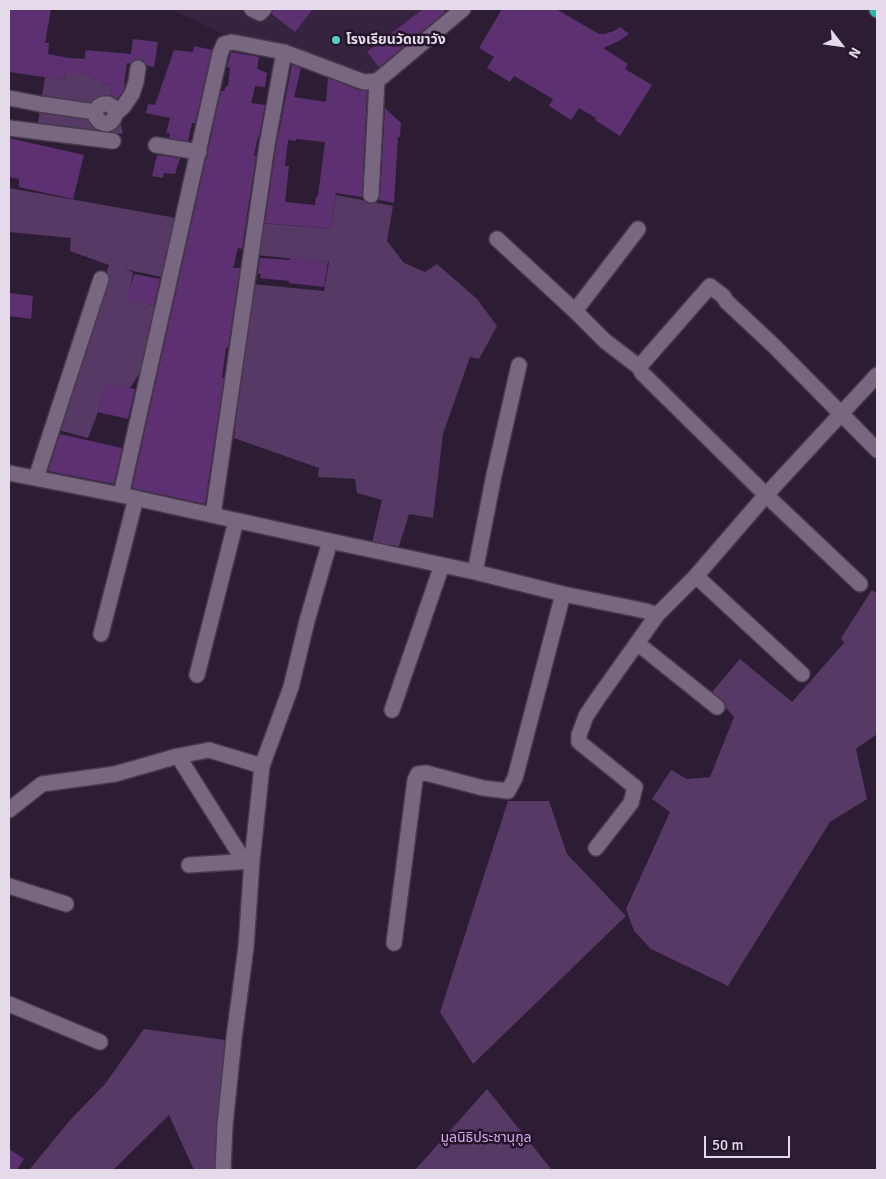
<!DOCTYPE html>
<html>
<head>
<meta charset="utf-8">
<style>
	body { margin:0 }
	#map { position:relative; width:886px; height:1179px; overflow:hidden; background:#2d1d34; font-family:Signika,sans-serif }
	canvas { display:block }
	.frame { position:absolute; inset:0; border:10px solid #e4dae9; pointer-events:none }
	.north { position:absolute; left:816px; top:20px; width:50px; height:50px; -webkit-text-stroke:4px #23142a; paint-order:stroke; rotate:120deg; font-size:14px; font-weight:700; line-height:20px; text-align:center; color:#e4dae9 }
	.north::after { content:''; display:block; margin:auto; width:18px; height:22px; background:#e4dae9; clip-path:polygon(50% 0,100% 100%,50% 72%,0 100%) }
	.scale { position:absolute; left:704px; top:1136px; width:86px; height:22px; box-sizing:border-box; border:2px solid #e4dae9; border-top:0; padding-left:6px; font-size:15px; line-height:18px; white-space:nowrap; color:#e4dae9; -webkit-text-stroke:4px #23142a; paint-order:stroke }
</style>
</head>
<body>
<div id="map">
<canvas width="886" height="1179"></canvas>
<div class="frame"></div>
<div class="north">N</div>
<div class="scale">50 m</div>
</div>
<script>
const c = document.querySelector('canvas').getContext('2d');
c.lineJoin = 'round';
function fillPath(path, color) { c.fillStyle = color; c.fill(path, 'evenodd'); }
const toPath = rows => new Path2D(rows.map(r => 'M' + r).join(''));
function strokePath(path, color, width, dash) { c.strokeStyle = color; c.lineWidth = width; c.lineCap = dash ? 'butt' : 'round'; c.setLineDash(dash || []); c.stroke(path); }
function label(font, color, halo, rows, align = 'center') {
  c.font = font + ' Signika,"Noto Sans Thai",sans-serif'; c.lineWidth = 5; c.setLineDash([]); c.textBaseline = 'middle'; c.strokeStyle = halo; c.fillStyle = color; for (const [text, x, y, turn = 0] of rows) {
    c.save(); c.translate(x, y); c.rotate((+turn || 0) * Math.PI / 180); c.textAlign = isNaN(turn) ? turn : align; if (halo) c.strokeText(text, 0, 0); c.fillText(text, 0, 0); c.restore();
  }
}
const built = toPath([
	[170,9,452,9,378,75,361,75,288,47,224,34]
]);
const green = toPath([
	[69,58,85,59,83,74,92,75,91,79,99,80,99,84,111,85,109,102,119,115,123,134,38,123,45,77,65,80],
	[9,188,176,218,162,277,123,269,133,272,128,300,158,306,144,366,130,388,106,383,98,412,88,438,55,429,109,265,70,251,71,238,9,232],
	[336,195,393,206,387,241,404,263,425,272,437,264,477,299,497,326,479,359,470,357,443,434,433,518,409,514,399,546,372,543,382,500,357,493,355,479,318,477,319,468,234,438,252,284,324,291,329,262,256,255,261,223,331,229],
	[872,590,877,594,877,734,856,749,867,799,830,822,728,986,651,949,634,931,626,909,670,812,652,799,671,770,687,779,710,777,734,717,712,692,740,659,792,702,844,643,841,638],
	[508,801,549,801,567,854,626,916,473,1064,440,1012],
	[144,1029,225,1040,222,1080,219,1170,194,1170,169,1115,113,1170,29,1170,71,1119,105,1084],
	[487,1089,552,1170,415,1170]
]);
const building = toPath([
	[9,9,51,9,45,43,49,43,48,54,84,61,86,50,131,54,133,39,158,42,154,67,147,66,144,61,139,59,134,60,130,64,127,63,124,84,125,84,124,90,117,99,110,95,111,85,99,84,99,80,91,79,92,75,66,73,65,80,9,72],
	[273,9,313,9,295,32,272,14],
	[423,9,442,9,445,12,379,67,367,52],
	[502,9,556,9,599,34,604,34,614,31,620,27,629,34,619,41,603,48,628,64,625,69,652,85,620,136,595,120,596,118,579,108,571,120,549,106,553,99,514,76,510,82,487,68,494,57,479,48],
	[194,46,212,50,195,123,192,123,188,141,169,138,170,133,166,133,170,118,146,113,148,104,155,105,174,50,193,52],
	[231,52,259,57,257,69,267,73,265,87,255,86,251,103,265,105,259,137,258,137,254,155,256,156,242,249,238,248,233,268,240,268,228,348,226,347,222,378,224,378,205,504,132,488,206,158,208,154,208,150,221,91,224,91,226,86,228,86,230,68,227,67],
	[292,65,301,68,294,97,326,102,328,78,361,91,367,91,362,197,336,193,331,229,265,223,276,147],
	[296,139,325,142,318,196,316,197,315,205,285,202,289,166,285,166,288,140,296,141],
	[385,108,401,123,400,137,398,137,394,203,379,200,380,195],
	[9,138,84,155,73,199,19,187,19,179,9,177],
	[157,155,180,158,175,174,164,173,163,178,152,176],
	[260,258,290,260,290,258,328,262,324,287,289,283,289,281,260,278,261,274,258,274],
	[134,274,160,279,154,305,127,300],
	[9,293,33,296,31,319,9,316],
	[106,382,135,389,128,419,98,412],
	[60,434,122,448,114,484,48,471],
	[9,1149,24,1159,17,1170,9,1170]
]);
const minor = toPath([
	[252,9,260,13,264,9],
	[9,98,40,104,95,112],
	[95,112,96,117,100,122,107,124,111,122,114,118,116,113,123,107,132,94,136,82,138,68],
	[95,112,98,107,103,104,108,104,113,107,116,113],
	[9,128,113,141],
	[156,145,199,152],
	[371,195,377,81],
	[497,239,575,311,605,341,639,367,642,373,766,495,860,584],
	[575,311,638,229],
	[639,367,710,286,723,296,727,302,774,346,877,450],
	[9,473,121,495,330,541,475,572,563,594,646,611,657,615,696,576,766,495,877,375],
	[36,478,101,279],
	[121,495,220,54,224,44,232,42,284,52,364,82,377,81,463,9],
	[213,515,267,145,284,52],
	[475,572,494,475,519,365],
	[696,576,802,674],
	[101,634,136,498],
	[637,643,717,707],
	[197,675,236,521],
	[392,710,442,565],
	[178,756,244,861],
	[9,810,42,784,115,774,178,756,209,750,262,766],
	[596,848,631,803,635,787,579,742,579,735,586,716,598,698,657,615],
	[189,865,252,861],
	[9,886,66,904],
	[394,943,415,780,418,774,426,773,483,788,508,791,515,778,563,594],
	[9,1004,100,1042],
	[223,1170,225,1125,234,1038,246,947,252,861,262,766,291,687,307,621,330,541]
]);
const highway = toPath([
	[877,9,877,10]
]);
const markers = [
	[336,40,5,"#57cec1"]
];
const poiNames = [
	["โรงเรียนวัดเขาวัง",346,40]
];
const parkNames = [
	["มูลนิธิประชานุกูล",486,1138]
];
fillPath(built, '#362340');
fillPath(green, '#563964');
fillPath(building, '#5d3171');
strokePath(minor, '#473a4c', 18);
strokePath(highway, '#473a4c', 18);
strokePath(minor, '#796782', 15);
strokePath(highway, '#33b3a7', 15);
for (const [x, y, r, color] of markers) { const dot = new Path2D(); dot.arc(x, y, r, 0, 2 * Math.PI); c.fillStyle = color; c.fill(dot); strokePath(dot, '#23142a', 2); }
label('bold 14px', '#e4dae9', '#23142a', poiNames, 'left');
label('14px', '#daa8f3', '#23142a', parkNames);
</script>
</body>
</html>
